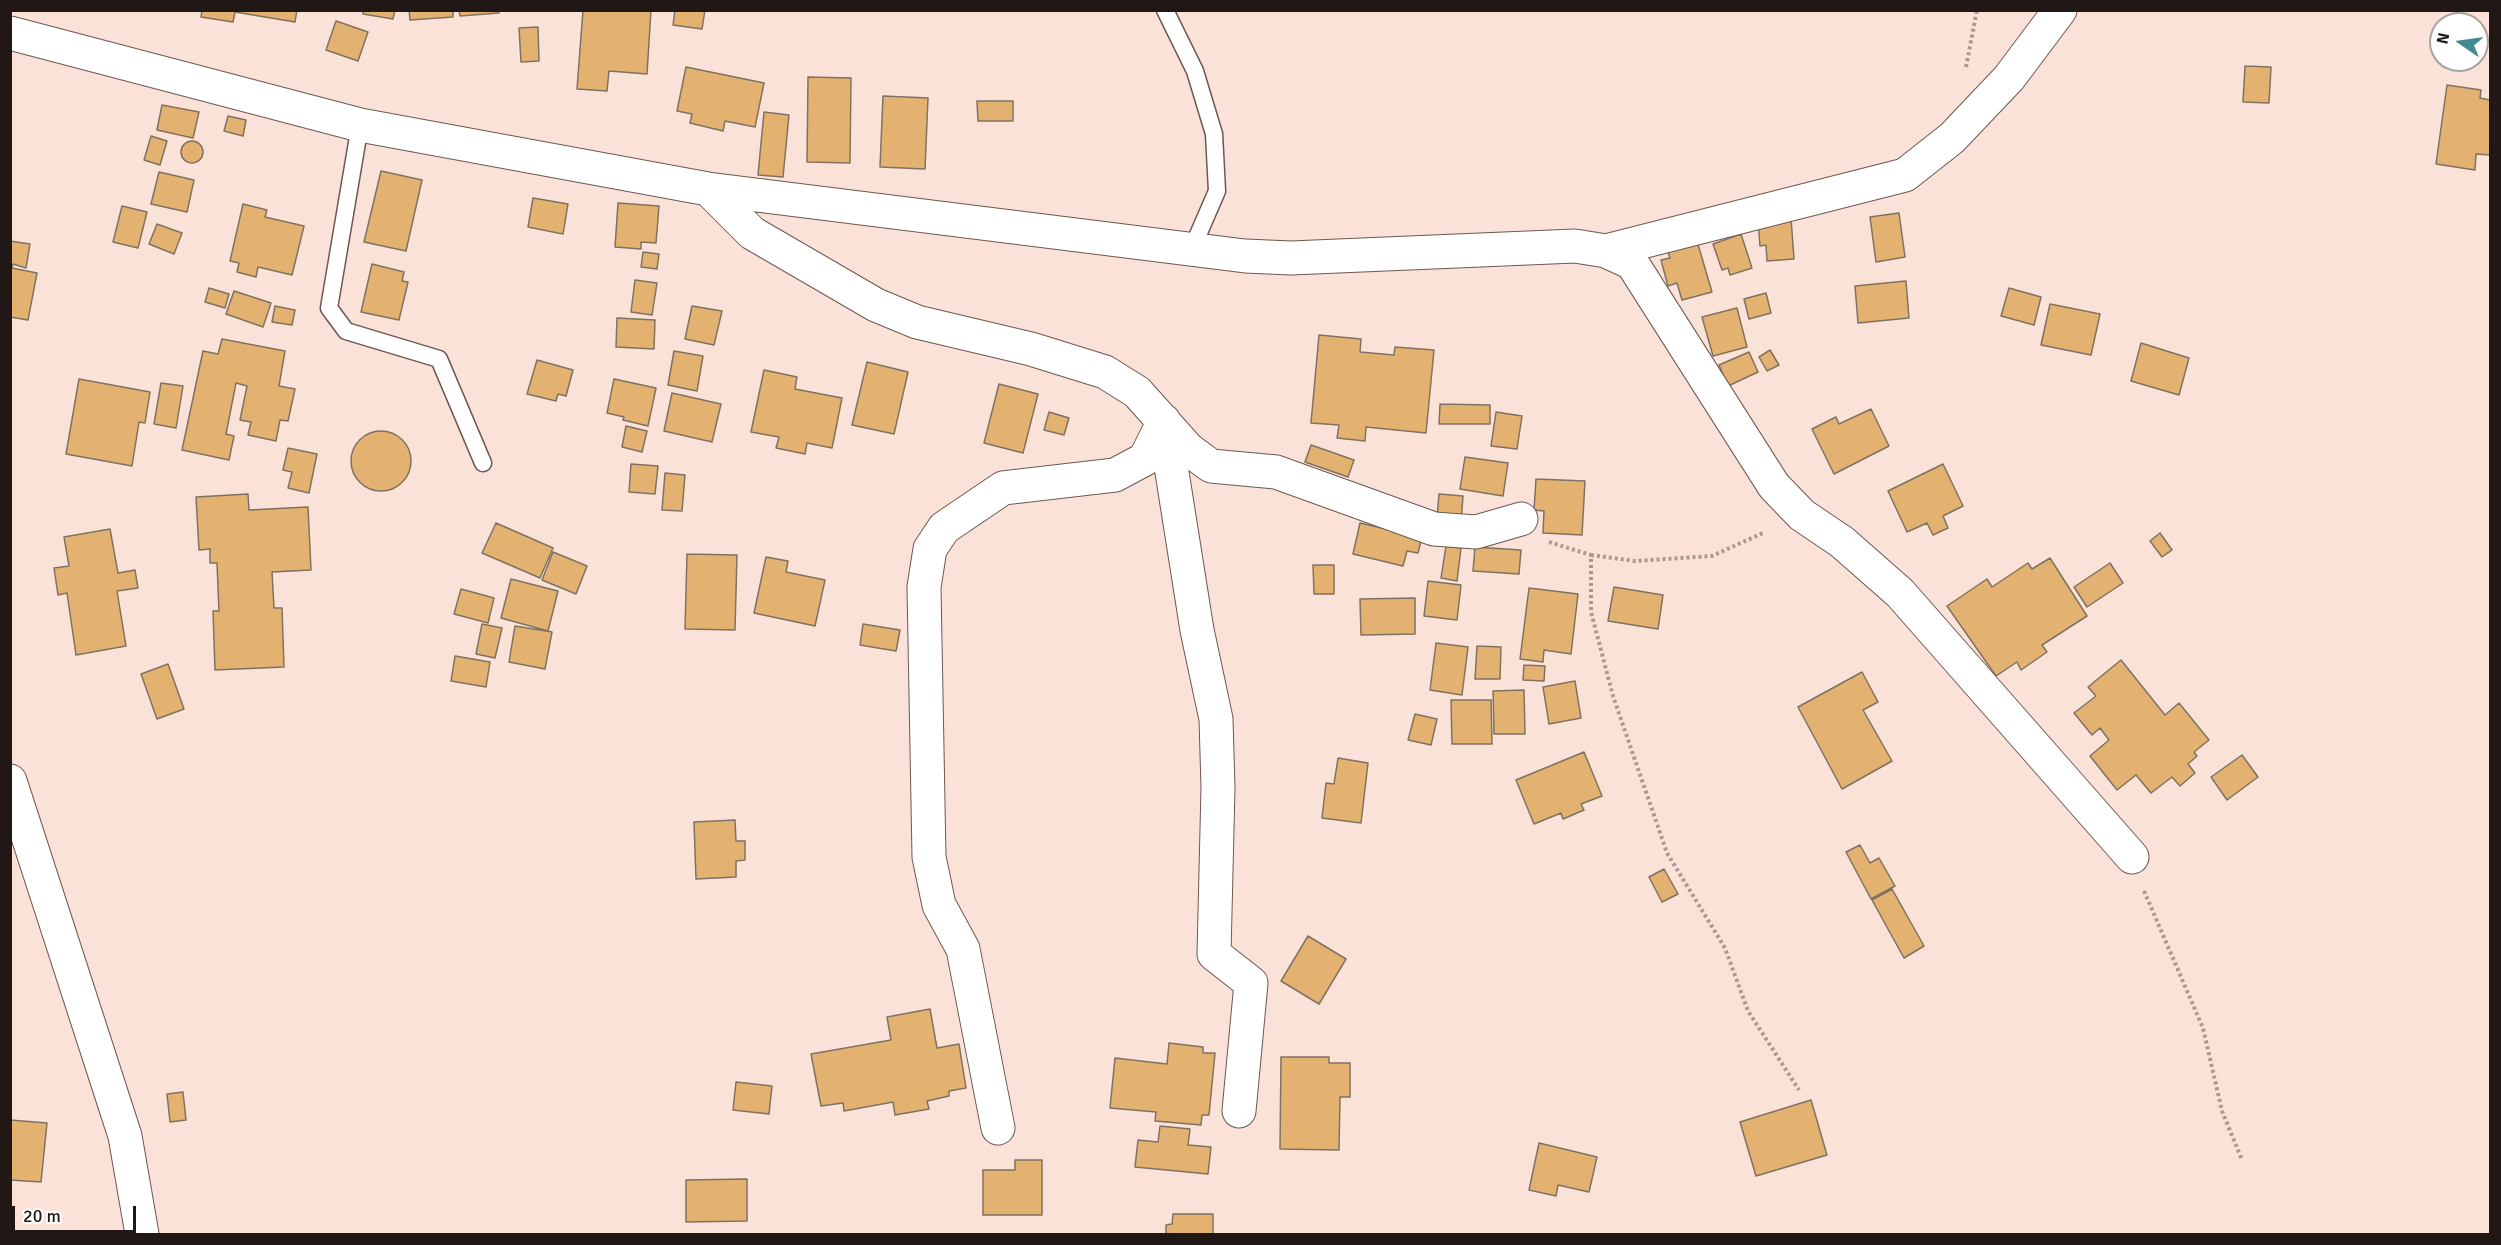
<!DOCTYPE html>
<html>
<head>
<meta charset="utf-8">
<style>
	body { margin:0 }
	#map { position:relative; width:2501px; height:1245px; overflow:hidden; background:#fae2d9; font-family:Signika,sans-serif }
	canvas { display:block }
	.frame { position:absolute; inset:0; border:12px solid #211815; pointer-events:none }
	.north { position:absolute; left:2429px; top:12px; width:60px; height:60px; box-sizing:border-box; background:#fff; border:2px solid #a6a3a1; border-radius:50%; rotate:283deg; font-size:16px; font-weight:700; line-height:24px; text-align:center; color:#211815 }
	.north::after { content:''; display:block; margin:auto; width:21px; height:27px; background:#428991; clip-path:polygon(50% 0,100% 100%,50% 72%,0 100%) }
	.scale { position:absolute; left:12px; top:1206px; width:124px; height:27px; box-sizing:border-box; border:3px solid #211815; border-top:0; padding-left:8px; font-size:18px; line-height:21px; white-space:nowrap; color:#211815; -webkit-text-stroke:4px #fff; paint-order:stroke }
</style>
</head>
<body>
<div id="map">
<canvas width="2501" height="1245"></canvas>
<div class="frame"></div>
<div class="north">N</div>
<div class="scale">20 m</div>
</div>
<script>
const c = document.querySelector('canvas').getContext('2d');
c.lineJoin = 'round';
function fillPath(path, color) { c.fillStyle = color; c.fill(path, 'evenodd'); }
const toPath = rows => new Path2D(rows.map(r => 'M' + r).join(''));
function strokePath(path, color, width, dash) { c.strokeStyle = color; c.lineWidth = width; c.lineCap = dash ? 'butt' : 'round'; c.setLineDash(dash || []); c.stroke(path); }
const building = toPath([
	[202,10,297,10,295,22,235,12,233,22,201,17,202,10],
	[363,10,395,10,393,19,363,14,363,10],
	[409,10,453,10,453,17,410,20,409,10],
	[459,10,498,10,499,13,460,16,459,10],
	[583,10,651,10,647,74,609,71,607,91,577,89,583,10],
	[675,10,705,10,702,29,673,25,675,10],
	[336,21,368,32,358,61,326,50,336,21],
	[538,27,539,61,521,62,519,28,538,27],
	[2245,66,2271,67,2269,103,2243,102,2245,66],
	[686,67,764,83,755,127,725,121,723,131,690,123,692,114,677,111,686,67],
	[808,77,851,78,850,163,807,162,808,77],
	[2447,85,2481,90,2480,98,2490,100,2490,155,2476,154,2475,170,2436,164,2447,85],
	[883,96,928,98,925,169,880,167,883,96],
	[977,101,1013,101,1013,121,978,121,977,101],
	[162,105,199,112,193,138,157,130,162,105],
	[764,112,789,115,783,177,758,175,764,112],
	[228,116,246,120,243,136,224,131,228,116],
	[151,136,167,141,160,165,144,160,151,136],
	'181 152a11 11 0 1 1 22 0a11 11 0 1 1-22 0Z',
	[381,171,422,180,406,251,364,242,381,171],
	[159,172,194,180,187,212,151,204,159,172],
	[533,198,568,204,563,234,528,227,533,198],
	[618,203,659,206,656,243,641,242,641,249,615,247,618,203],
	[243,204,267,210,265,217,304,226,292,275,258,267,256,277,237,272,239,263,230,261,243,204],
	[122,206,147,212,138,248,113,242,122,206],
	[1899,213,1905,257,1876,262,1870,217,1899,213],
	[1791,218,1794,259,1767,261,1766,245,1760,246,1758,220,1791,218],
	[157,224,182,233,174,254,149,244,157,224],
	[1741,234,1752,268,1730,275,1728,268,1722,270,1713,244,1741,234],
	[10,241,30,244,26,268,13,264,12,268,37,273,28,320,10,317,10,241],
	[1697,241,1712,292,1682,300,1677,283,1668,286,1661,260,1670,258,1667,250,1697,241],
	[643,252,659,254,657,269,641,267,643,252],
	[372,264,404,272,402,281,408,282,399,320,361,312,372,264],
	[635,280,657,283,652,315,631,312,635,280],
	[1906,281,1909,318,1858,323,1855,286,1906,281],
	[209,288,229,294,225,308,205,302,209,288],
	[2009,288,2041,297,2034,325,2001,316,2009,288],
	[234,291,271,303,263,327,226,314,234,291],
	[1766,293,1771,313,1749,319,1744,299,1766,293],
	[2050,304,2100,314,2091,355,2041,345,2050,304],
	[275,306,295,310,292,325,272,322,275,306],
	[692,306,722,311,714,345,685,339,692,306],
	[1737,308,1747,347,1713,356,1702,317,1737,308],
	[617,318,655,320,654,349,616,347,617,318],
	[1319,335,1361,339,1360,352,1394,355,1395,347,1434,350,1426,433,1366,427,1365,441,1337,438,1339,425,1311,423,1319,335],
	[222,339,285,351,279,386,295,389,288,421,280,420,276,441,248,435,251,422,240,420,247,386,236,383,226,434,234,436,229,460,182,450,203,351,218,354,222,339],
	[2141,343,2189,358,2179,395,2131,381,2141,343],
	[1770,350,1779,365,1767,371,1759,357,1770,350],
	[674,351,703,356,697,391,668,385,674,351],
	[1749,352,1758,372,1728,386,1719,365,1749,352],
	[537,360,573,370,566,396,558,394,556,401,527,394,537,360],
	[867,362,908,372,894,434,852,425,867,362],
	[764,370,797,377,795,389,842,398,832,448,807,443,805,454,776,448,779,437,751,432,764,370],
	[79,379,150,392,145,423,139,422,132,466,66,454,79,379],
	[614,379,656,388,648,426,623,420,624,417,607,413,614,379],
	[161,383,183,386,176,428,154,424,161,383],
	[999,384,1038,394,1023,453,984,443,999,384],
	[672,393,721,404,712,442,664,431,672,393],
	[1440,404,1490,405,1490,424,1439,424,1440,404],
	[1871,409,1889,446,1834,474,1812,429,1836,417,1839,424,1871,409],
	[1049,412,1069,418,1064,435,1044,430,1049,412],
	[1496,412,1522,416,1517,449,1491,446,1496,412],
	[626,426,647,431,642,452,622,447,626,426],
	'351 461a30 30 0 1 1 60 0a30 30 0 1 1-60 0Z',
	[1311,445,1354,460,1348,477,1305,462,1311,445],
	[288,448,317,454,309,493,288,488,292,472,283,470,288,448],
	[1465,457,1508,463,1503,496,1460,489,1465,457],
	[631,464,658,466,655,494,629,492,631,464],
	[1943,464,1963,506,1943,516,1948,528,1933,535,1927,523,1907,532,1888,491,1943,464],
	[665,473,685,475,682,511,662,510,665,473],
	[1536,479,1585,481,1582,535,1543,533,1544,511,1534,510,1536,479],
	[248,494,249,510,308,507,311,570,272,572,274,608,282,608,284,667,215,670,213,611,219,611,217,563,210,563,210,549,199,550,196,497,248,494],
	[1439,494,1463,496,1461,521,1437,518,1439,494],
	[496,523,553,548,540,578,482,553,496,523],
	[1360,523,1422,537,1418,553,1407,551,1403,566,1353,554,1360,523],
	[110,529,118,573,135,570,138,588,117,591,126,646,76,655,67,593,58,595,54,568,69,566,64,537,110,529],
	[2160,533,2172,550,2162,557,2150,541,2160,533],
	[1446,546,1461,548,1457,581,1441,578,1446,546],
	[1475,547,1521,550,1519,574,1473,571,1475,547],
	[553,552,587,566,576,594,542,580,553,552],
	[687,554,737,555,735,630,685,629,687,554],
	[766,557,788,561,786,572,825,580,815,626,754,613,766,557],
	[2050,558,2087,616,2042,645,2047,652,2021,670,2017,662,1996,676,1947,606,1987,579,1992,587,2028,563,2032,569,2050,558],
	[2110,563,2123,583,2087,607,2074,587,2110,563],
	[1313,565,1334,565,1334,594,1314,594,1313,565],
	[511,579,558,591,548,631,501,618,511,579],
	[1428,581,1461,585,1457,620,1424,616,1428,581],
	[1614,587,1663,595,1658,629,1608,621,1614,587],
	[1529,588,1578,594,1571,654,1544,650,1543,662,1520,659,1529,588],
	[461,589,494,598,488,623,454,614,461,589],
	[1415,598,1415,634,1361,635,1360,599,1415,598],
	[482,624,502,628,495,658,476,654,482,624],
	[863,624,900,630,896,651,860,645,863,624],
	[515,626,552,632,545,669,509,662,515,626],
	[1436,643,1468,647,1462,695,1430,690,1436,643],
	[1477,646,1501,647,1500,679,1475,679,1477,646],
	[455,656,490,662,486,687,451,681,455,656],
	[2121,660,2165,715,2179,703,2209,740,2194,752,2197,756,2188,764,2195,773,2180,786,2172,777,2151,793,2136,775,2117,790,2090,756,2109,740,2100,728,2092,735,2074,713,2096,696,2088,687,2121,660],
	[168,664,184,709,157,719,141,674,168,664],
	[1524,665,1545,666,1544,681,1523,680,1524,665],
	[1862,672,1878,702,1863,710,1892,761,1842,789,1798,707,1862,672],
	[1575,681,1581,718,1549,724,1543,687,1575,681],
	[1524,690,1525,734,1494,734,1493,691,1524,690],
	[1451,700,1491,700,1492,744,1452,744,1451,700],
	[1415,714,1437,719,1431,745,1408,740,1415,714],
	[1584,752,1602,796,1581,804,1584,810,1563,819,1561,813,1534,824,1516,780,1584,752],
	[2242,755,2258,777,2227,800,2211,777,2242,755],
	[1338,758,1368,763,1361,823,1322,818,1326,783,1334,784,1338,758],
	[735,820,736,841,745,841,745,860,736,861,736,877,696,879,694,822,735,820],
	[1860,845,1870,863,1879,858,1895,886,1871,899,1846,852,1860,845],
	[1664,869,1678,894,1662,902,1649,877,1664,869],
	[1892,889,1924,946,1904,958,1872,900,1892,889],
	[1308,936,1346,959,1319,1004,1281,981,1308,936],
	[930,1009,937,1048,959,1044,966,1088,949,1091,949,1096,927,1101,929,1109,895,1115,893,1102,844,1111,843,1103,821,1106,811,1054,891,1040,887,1017,930,1009],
	[1169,1043,1203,1047,1203,1053,1215,1053,1209,1115,1202,1115,1201,1125,1155,1121,1156,1112,1110,1108,1115,1058,1167,1064,1169,1043],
	[1281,1057,1329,1057,1329,1063,1350,1063,1350,1097,1340,1097,1339,1150,1280,1149,1281,1057],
	[736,1082,772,1086,769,1114,733,1110,736,1082],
	[183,1092,186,1120,170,1122,167,1094,183,1092],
	[1811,1100,1827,1155,1756,1176,1740,1122,1811,1100],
	[10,1120,47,1123,41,1182,10,1180,10,1120],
	[1160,1126,1190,1129,1188,1145,1211,1147,1208,1174,1135,1167,1138,1140,1158,1142,1160,1126],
	[1539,1143,1597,1157,1589,1192,1558,1185,1556,1196,1529,1190,1539,1143],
	[1015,1160,1042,1160,1042,1215,983,1215,983,1170,1015,1170,1015,1160],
	[747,1179,747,1221,686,1222,686,1180,747,1179],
	[1173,1214,1213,1214,1213,1234,1166,1234,1166,1225,1172,1224,1173,1214]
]);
const path = toPath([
	[1966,67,1977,10],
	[1549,542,1591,555,1591,612,1613,696,1667,853,1725,948,1748,1011,1799,1090],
	[1591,555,1635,561,1712,556,1765,532],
	[2144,891,2203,1028,2222,1111,2242,1160]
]);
const service = toPath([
	[1165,10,1195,71,1214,134,1217,191,1191,251],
	[360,125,329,308,346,331,439,359,483,463]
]);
const minor = toPath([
	[10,33,360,125,708,189,1245,256,1291,258,1575,246,1606,251,1632,263,1774,486,1802,515,1842,542,1900,593,2132,857],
	[708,189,752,233,876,305,917,322,1031,349,1105,372,1137,392,1188,449,1211,466,1276,472,1434,529,1476,532,1521,519],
	[1606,251,1905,175,1952,138,2009,78,2060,10],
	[1164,422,1197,630,1216,719,1218,788,1214,954,1251,983,1239,1111],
	[10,781,125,1136,142,1234],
	[998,1128,963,949,939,905,929,857,924,587,930,549,944,528,1003,488,1115,475,1145,459,1164,421]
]);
fillPath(building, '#e4b270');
strokePath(building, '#7f7261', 1.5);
strokePath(service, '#6d5851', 19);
strokePath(minor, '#6d5851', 35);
strokePath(path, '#aa9891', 4, [3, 3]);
strokePath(service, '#fff', 16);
strokePath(minor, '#fff', 33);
</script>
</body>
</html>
